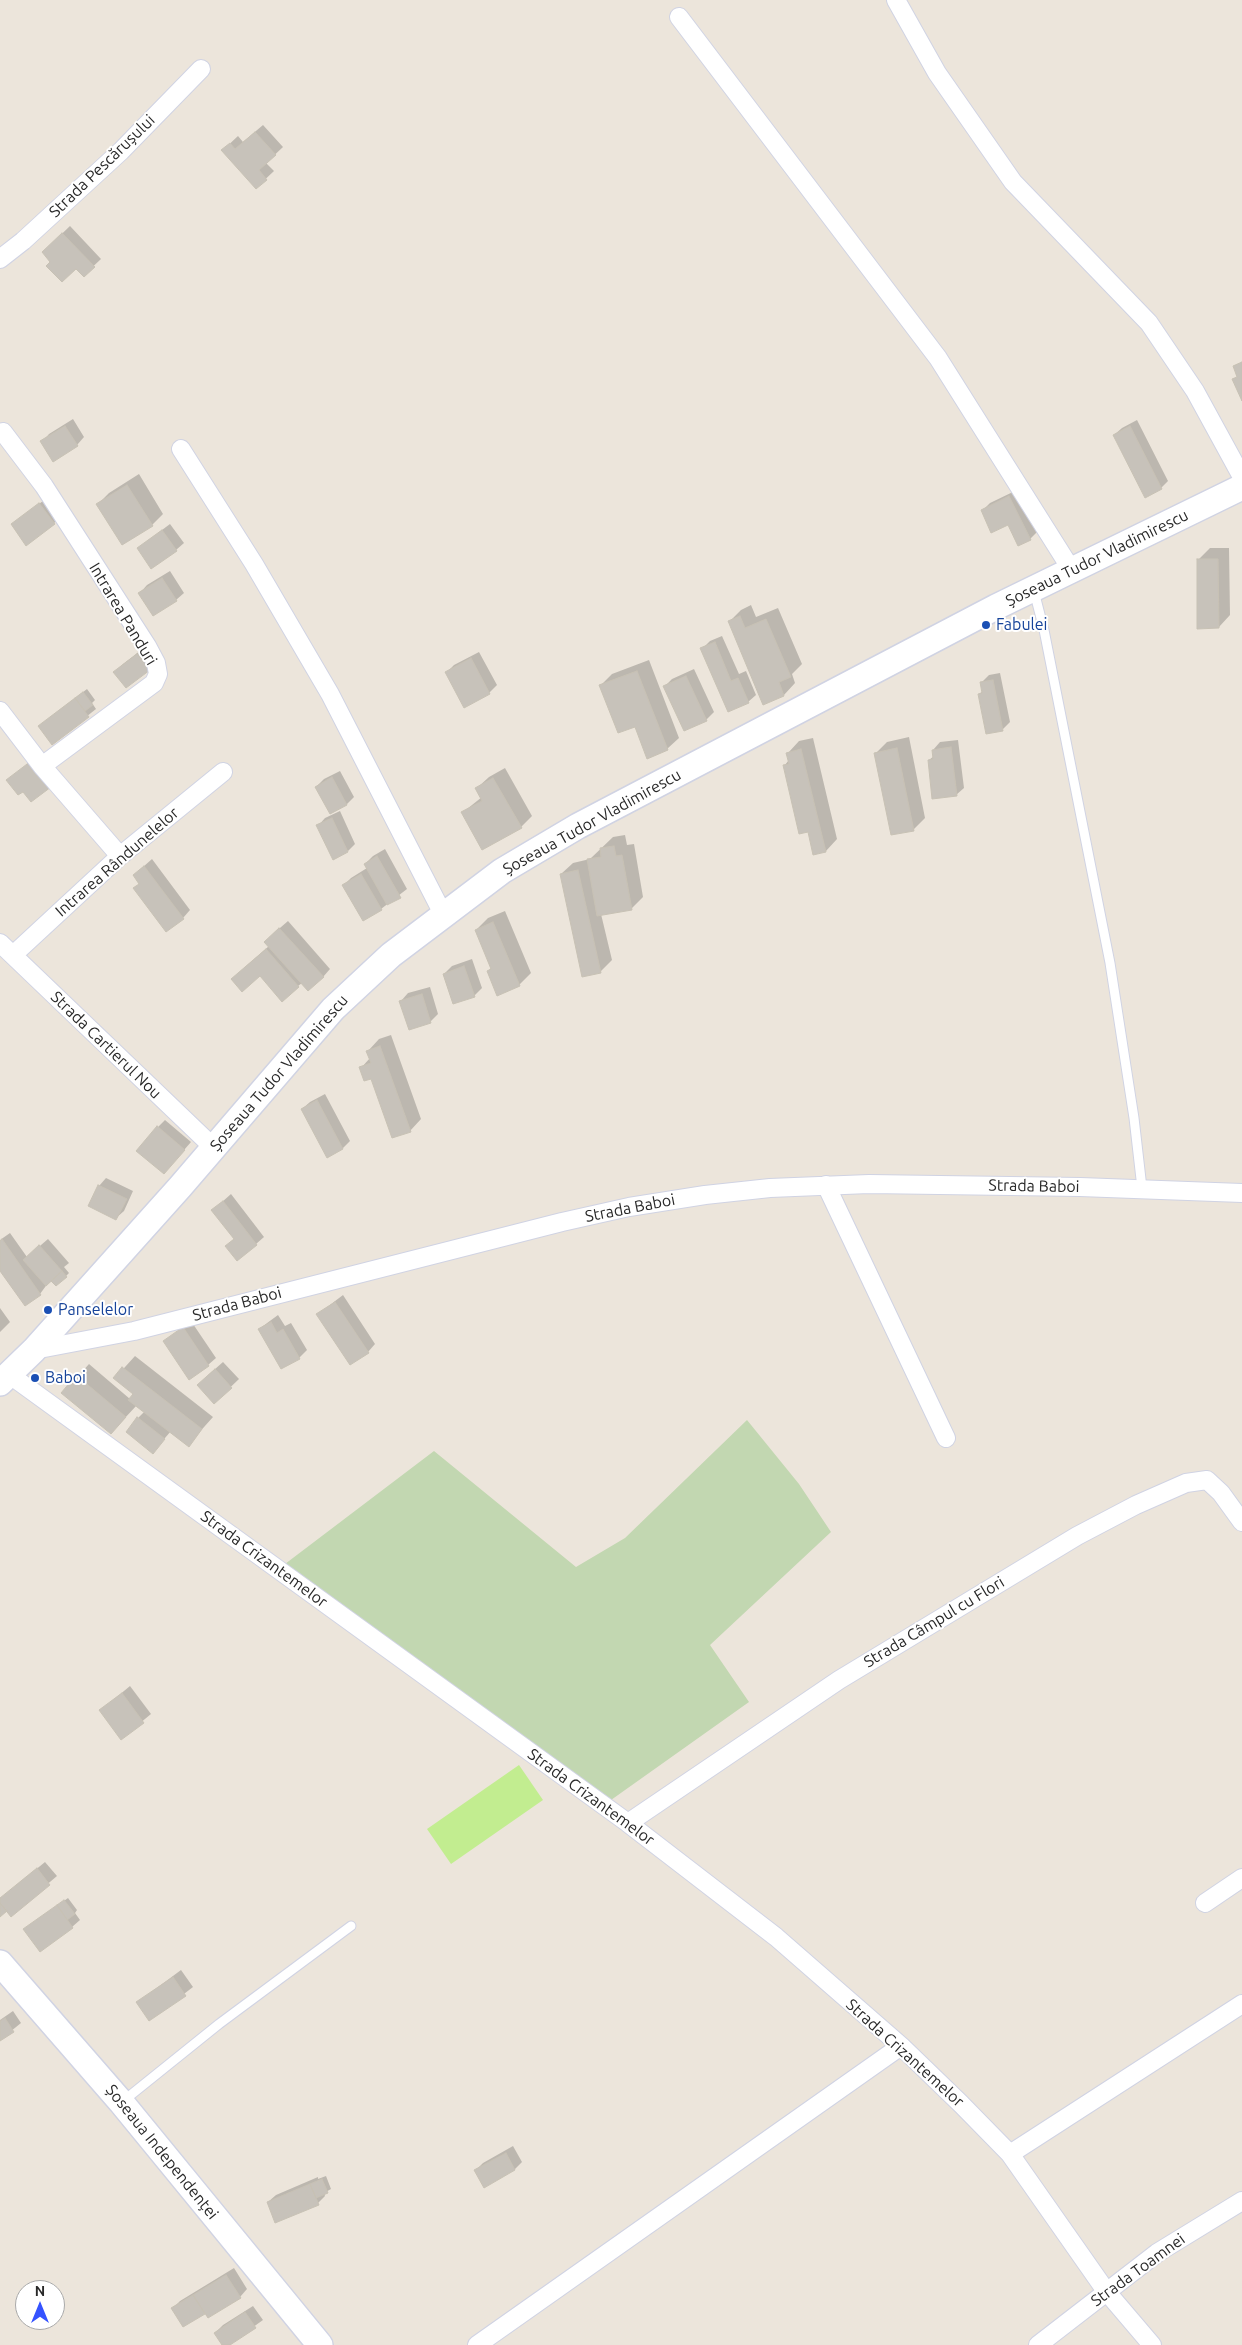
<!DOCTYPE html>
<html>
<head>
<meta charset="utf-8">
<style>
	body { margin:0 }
	#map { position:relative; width:1242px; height:2345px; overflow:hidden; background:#ece5db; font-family:Ubuntu,sans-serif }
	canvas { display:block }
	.north { position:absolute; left:15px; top:2280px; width:50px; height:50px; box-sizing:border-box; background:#fff; border:1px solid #a9a9a9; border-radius:50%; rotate:0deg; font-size:14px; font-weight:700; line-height:20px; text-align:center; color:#292929 }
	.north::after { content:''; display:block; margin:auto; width:18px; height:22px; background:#3553ff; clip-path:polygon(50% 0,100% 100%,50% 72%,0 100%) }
</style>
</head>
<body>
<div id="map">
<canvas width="1242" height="2345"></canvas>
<div class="north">N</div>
</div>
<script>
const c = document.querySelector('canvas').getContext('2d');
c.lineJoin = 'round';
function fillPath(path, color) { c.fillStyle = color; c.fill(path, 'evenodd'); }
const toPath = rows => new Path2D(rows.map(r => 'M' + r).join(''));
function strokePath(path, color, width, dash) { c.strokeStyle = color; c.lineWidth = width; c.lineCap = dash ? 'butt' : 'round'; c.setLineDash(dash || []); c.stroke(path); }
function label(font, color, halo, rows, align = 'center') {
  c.font = font + ' Ubuntu,sans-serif'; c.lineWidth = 4; c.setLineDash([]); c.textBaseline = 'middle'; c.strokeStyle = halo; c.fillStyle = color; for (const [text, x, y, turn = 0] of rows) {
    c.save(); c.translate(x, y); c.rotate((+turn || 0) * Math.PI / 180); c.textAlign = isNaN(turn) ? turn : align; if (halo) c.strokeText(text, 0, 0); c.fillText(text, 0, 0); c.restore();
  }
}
const cemetery = toPath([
	[747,1420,799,1484,831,1532,710,1645,749,1702,611,1800,285,1564,434,1451,576,1567,625,1538]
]);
const pitch = toPath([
	[519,1765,543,1800,451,1864,427,1829]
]);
const shadow = toPath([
	[263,125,283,147,266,163,274,171,256,188,223,150,238,136,243,142],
	[70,226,101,259,84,275,76,267,52,262,43,252],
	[73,419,84,437,77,445,42,442,49,434],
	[1137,420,1168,481,1161,488,1114,435,1122,428],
	[139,474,163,514,152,525,98,504,109,493],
	[1017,490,1037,532,1030,539,1008,523,982,511,990,503],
	[48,497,62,516,54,523,12,525],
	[170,524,184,543,176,550,138,548],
	[1210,548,1229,548,1230,615,1219,627,1198,560],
	[170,571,184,593,176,600,140,593,147,585],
	[751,605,756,617,778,608,802,664,792,674,795,683,784,695,764,703,730,621,741,610],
	[722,636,739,674,746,671,756,695,748,702,702,649,710,641],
	[145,647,149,669,115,672,123,664],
	[479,652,497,685,489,693,447,672,454,665],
	[649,660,679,738,667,749,636,725,600,686,612,674],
	[694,669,714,712,706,720,665,686,672,679],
	[1000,673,1010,722,1003,729,987,732,979,694,983,691,981,683,989,675],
	[87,689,95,700,92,703,96,709,52,744,39,726],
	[909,737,925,818,913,830,876,753,887,742],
	[813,738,837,839,826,851,814,853,809,830,784,766,789,760,788,753,799,741],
	[958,740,964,788,956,795,929,760,934,756,933,750,940,742],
	[505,768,532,816,521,827,462,813,482,797,477,788,489,777],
	[340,771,354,797,347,804,331,813,316,787,324,779],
	[340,811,355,844,348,851,318,826,325,818],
	[625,835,627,845,634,844,643,897,631,909,601,914,612,960,600,972,561,874,573,863,590,859,613,837],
	[385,849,407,889,381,909,343,886,351,878,367,868,365,864,373,856],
	[152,859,190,910,183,918,140,883,134,875],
	[505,911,531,973,519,985,488,971,492,967,476,930,488,918],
	[288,921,330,969,323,977,302,983,298,986,244,968,269,946,273,934],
	[472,959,482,988,474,996,444,974,452,966],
	[430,987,438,1014,430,1022,401,1001,408,993],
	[391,1035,421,1119,410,1131,371,1077,361,1068,370,1058,368,1051,379,1039],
	[325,1094,350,1141,343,1148,328,1156,302,1109,310,1102],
	[165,1120,191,1142,171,1165,158,1127],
	[106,1178,133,1191,124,1211,116,1218,99,1186],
	[231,1194,264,1237,256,1244,227,1246,235,1238,213,1210],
	[10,1233,27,1257,48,1239,69,1263,64,1267,69,1273,66,1276,56,1284,51,1279,40,1294,25,1304,0,1269,0,1240],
	[343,1295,375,1344,368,1352,318,1314],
	[0,1308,10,1322,0,1332],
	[278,1315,285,1326,291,1323,307,1350,299,1358,282,1367,259,1329],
	[191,1321,216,1358,208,1365,165,1341],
	[135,1356,213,1417,188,1445,171,1431,153,1452,138,1418,145,1411,137,1405,111,1433,63,1393,89,1364,130,1399,135,1393,115,1378],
	[223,1362,239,1379,214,1403,206,1377],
	[130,1686,151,1714,122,1738,101,1710],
	[45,1862,57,1876,11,1915,7,1909,0,1915,0,1899],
	[68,1898,77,1910,75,1913,80,1920,72,1927,25,1929],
	[181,1970,193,1987,150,2020,138,2002],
	[13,2011,21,2023,0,2040,0,2020],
	[513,2146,522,2162,515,2169,484,2186,475,2171,483,2163],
	[326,2176,331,2189,324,2193,325,2196,318,2203,268,2202,276,2195,318,2177,318,2179],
	[234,2268,247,2289,240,2297,205,2312,183,2326,173,2308,180,2301],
	[253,2306,263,2320,228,2345,223,2345,215,2333,223,2325]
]);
const building = toPath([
	[255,132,276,155,259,170,267,180,256,189,221,150,230,143,235,149,255,132],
	[62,233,95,267,84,277,76,269,62,282,46,266,50,262,42,252,62,233],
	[1242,362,1242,401,1232,379,1237,377,1233,366,1242,362],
	[65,426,78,446,53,462,40,441,65,426],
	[1130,426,1162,489,1145,498,1113,435,1130,426],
	[127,485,153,526,122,545,96,504,127,485],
	[1009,496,1031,540,1018,546,1008,525,991,533,981,510,1009,496],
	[39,503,55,524,26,546,11,524,39,503],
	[162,530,177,551,151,569,137,548,162,530],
	[1197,559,1218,559,1219,628,1197,629,1197,559],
	[162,578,177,601,153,616,138,593,162,578],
	[740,616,745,628,766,619,791,677,779,682,784,696,763,705,728,621,740,616],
	[715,642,731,681,738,678,749,703,728,712,700,648,715,642],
	[137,654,150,670,126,688,113,672,137,654],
	[471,658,490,694,464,708,445,672,471,658],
	[637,671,668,750,647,759,635,727,618,733,599,685,637,671],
	[686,676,707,721,684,731,663,686,686,676],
	[993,680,1003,731,986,734,978,694,982,693,980,682,993,680],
	[83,692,93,705,85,711,75,698,83,692],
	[75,698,89,717,52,745,38,726,75,698],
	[951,747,957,796,932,799,928,760,933,759,932,750,951,747],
	[897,748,914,831,891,835,874,753,897,748],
	[801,749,826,852,813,855,808,832,799,834,783,765,789,764,786,753,801,749],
	[31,761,51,787,31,802,23,792,18,795,6,780,31,761],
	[332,777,347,805,330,814,315,787,332,777],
	[493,778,522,828,482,850,461,812,482,801,475,788,493,778],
	[332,818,348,852,333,860,316,825,332,818],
	[614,846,616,856,622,855,632,910,597,916,587,859,601,857,600,848,614,846],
	[377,856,401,898,387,905,364,864,377,856],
	[144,866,184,919,166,932,133,888,139,884,133,875,144,866],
	[578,870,601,973,582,977,560,874,578,870],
	[361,874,382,910,363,921,342,885,361,874],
	[493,922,520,986,497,996,487,971,491,969,475,930,493,922],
	[279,928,324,977,308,991,264,942,279,928],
	[266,949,299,987,282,1002,260,976,242,992,231,979,266,949],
	[464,966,475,997,453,1004,443,974,464,966],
	[422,994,431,1023,409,1030,399,1001,422,994],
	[380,1046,411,1132,392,1138,371,1079,364,1081,359,1067,371,1063,366,1051,380,1046],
	[317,1100,343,1149,327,1158,301,1109,317,1100],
	[157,1126,185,1150,164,1174,136,1151,157,1126],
	[98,1185,127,1199,116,1220,88,1206,98,1185],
	[223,1201,257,1245,237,1261,225,1246,234,1239,211,1210,223,1201],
	[2,1239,41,1295,25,1306,0,1271,0,1241,2,1239],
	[39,1245,62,1271,46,1286,23,1260,39,1245],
	[62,1271,67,1277,56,1286,51,1281,62,1271],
	[335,1302,369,1353,350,1365,316,1314,335,1302],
	[271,1322,277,1333,283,1329,300,1359,281,1369,258,1329,271,1322],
	[183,1327,209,1366,189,1380,163,1341,183,1327],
	[122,1367,202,1429,189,1447,128,1400,133,1394,113,1378,122,1367],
	[215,1369,232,1388,214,1404,197,1385,215,1369],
	[76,1375,126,1417,111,1434,61,1393,76,1375],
	[137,1417,165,1439,153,1454,126,1432,137,1417],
	[122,1693,144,1723,121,1740,99,1710,122,1693],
	[37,1868,50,1885,11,1917,0,1903,0,1898,37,1868],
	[64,1900,75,1914,67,1920,57,1905,64,1900],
	[0,1903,7,1911,0,1917,0,1903],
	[57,1905,73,1928,40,1952,23,1929,57,1905],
	[173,1977,186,1996,149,2021,136,2002,173,1977],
	[5,2018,14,2032,0,2041,0,2021,5,2018],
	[506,2153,515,2170,484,2188,474,2170,506,2153],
	[322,2179,328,2193,316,2198,310,2184,322,2179],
	[310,2184,319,2205,275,2223,267,2202,310,2184],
	[226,2275,241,2298,208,2318,193,2295,226,2275],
	[193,2295,205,2314,183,2327,171,2308,193,2295],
	[245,2312,256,2328,230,2345,222,2345,214,2333,245,2312]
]);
const lane = toPath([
	[1034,591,1044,630,1110,963,1134,1118,1142,1188],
	[122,2102,219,2024,351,1926]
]);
const street = toPath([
	[896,0,937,73,1013,182,1149,323,1195,391,1242,477],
	[679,17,938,358,1071,569],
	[0,259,23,241,121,151,201,69],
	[3,432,44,486,147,646,156,663,158,674,154,683,42,766],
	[181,449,254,564,330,694,443,914],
	[0,711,42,766,120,856],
	[0,943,213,1147],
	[13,955,120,856,223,772],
	[826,1185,946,1438],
	[34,1350,134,1331,562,1222,629,1207,705,1195,770,1188,869,1184,1080,1187,1242,1193],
	[10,1375,628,1823,776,1937,901,2046,961,2104,1010,2154,1106,2291,1152,2345],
	[628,1823,839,1680,1077,1536,1136,1505,1186,1483,1207,1480,1221,1493,1242,1522],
	[1205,1903,1242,1878],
	[1010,2154,1242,2004],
	[477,2345,901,2046],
	[1038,2345,1157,2253,1242,2201]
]);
const secondary = toPath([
	[0,1383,34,1350,180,1187,333,1009,391,955,502,871,578,826,996,607,1242,487],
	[0,1963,121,2102,320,2345]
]);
const markers = [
	[986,625,5,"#1a4fb4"],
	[48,1310,5,"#1a4fb4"],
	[35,1378,5,"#1a4fb4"]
];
const streetNames = [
	["Strada Pescărușului",102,166,-44],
	["Șoseaua Tudor Vladimirescu",1097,558,-26],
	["Intrarea Panduri",123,614,59],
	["Șoseaua Tudor Vladimirescu",592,822,-29],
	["Intrarea Rândunelelor",117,862,-41],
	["Strada Cartierul Nou",106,1045,44],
	["Șoseaua Tudor Vladimirescu",279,1073,-49],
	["Strada Baboi",1034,1186,1],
	["Strada Baboi",630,1208,-11],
	["Strada Baboi",237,1304,-15],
	["Strada Crizantemelor",264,1559,36],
	["Strada Câmpul cu Flori",934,1622,-31],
	["Strada Crizantemelor",591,1797,36],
	["Strada Crizantemelor",905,2053,42],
	["Șoseaua Independenței",162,2152,51],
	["Strada Toamnei",1138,2270,-36]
];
const transitNames = [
	["Fabulei",996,625],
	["Panselelor",58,1310],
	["Baboi",45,1378]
];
fillPath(cemetery, '#c2d7b1');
fillPath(pitch, '#c2ed90');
fillPath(shadow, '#0003');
fillPath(building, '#c7c2ba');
strokePath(building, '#c7c1b4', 1);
strokePath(lane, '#d0d3e3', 11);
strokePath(street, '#d0d3e3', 20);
strokePath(secondary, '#d0d3e3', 28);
strokePath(lane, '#fff', 9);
strokePath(street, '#fff', 18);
strokePath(secondary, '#fff', 25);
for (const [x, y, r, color] of markers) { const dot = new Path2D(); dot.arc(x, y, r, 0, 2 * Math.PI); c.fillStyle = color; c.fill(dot); strokePath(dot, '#fff', 2); }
label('16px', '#292929', '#fff', streetNames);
label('16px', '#164399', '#fff', transitNames, 'left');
</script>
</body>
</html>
